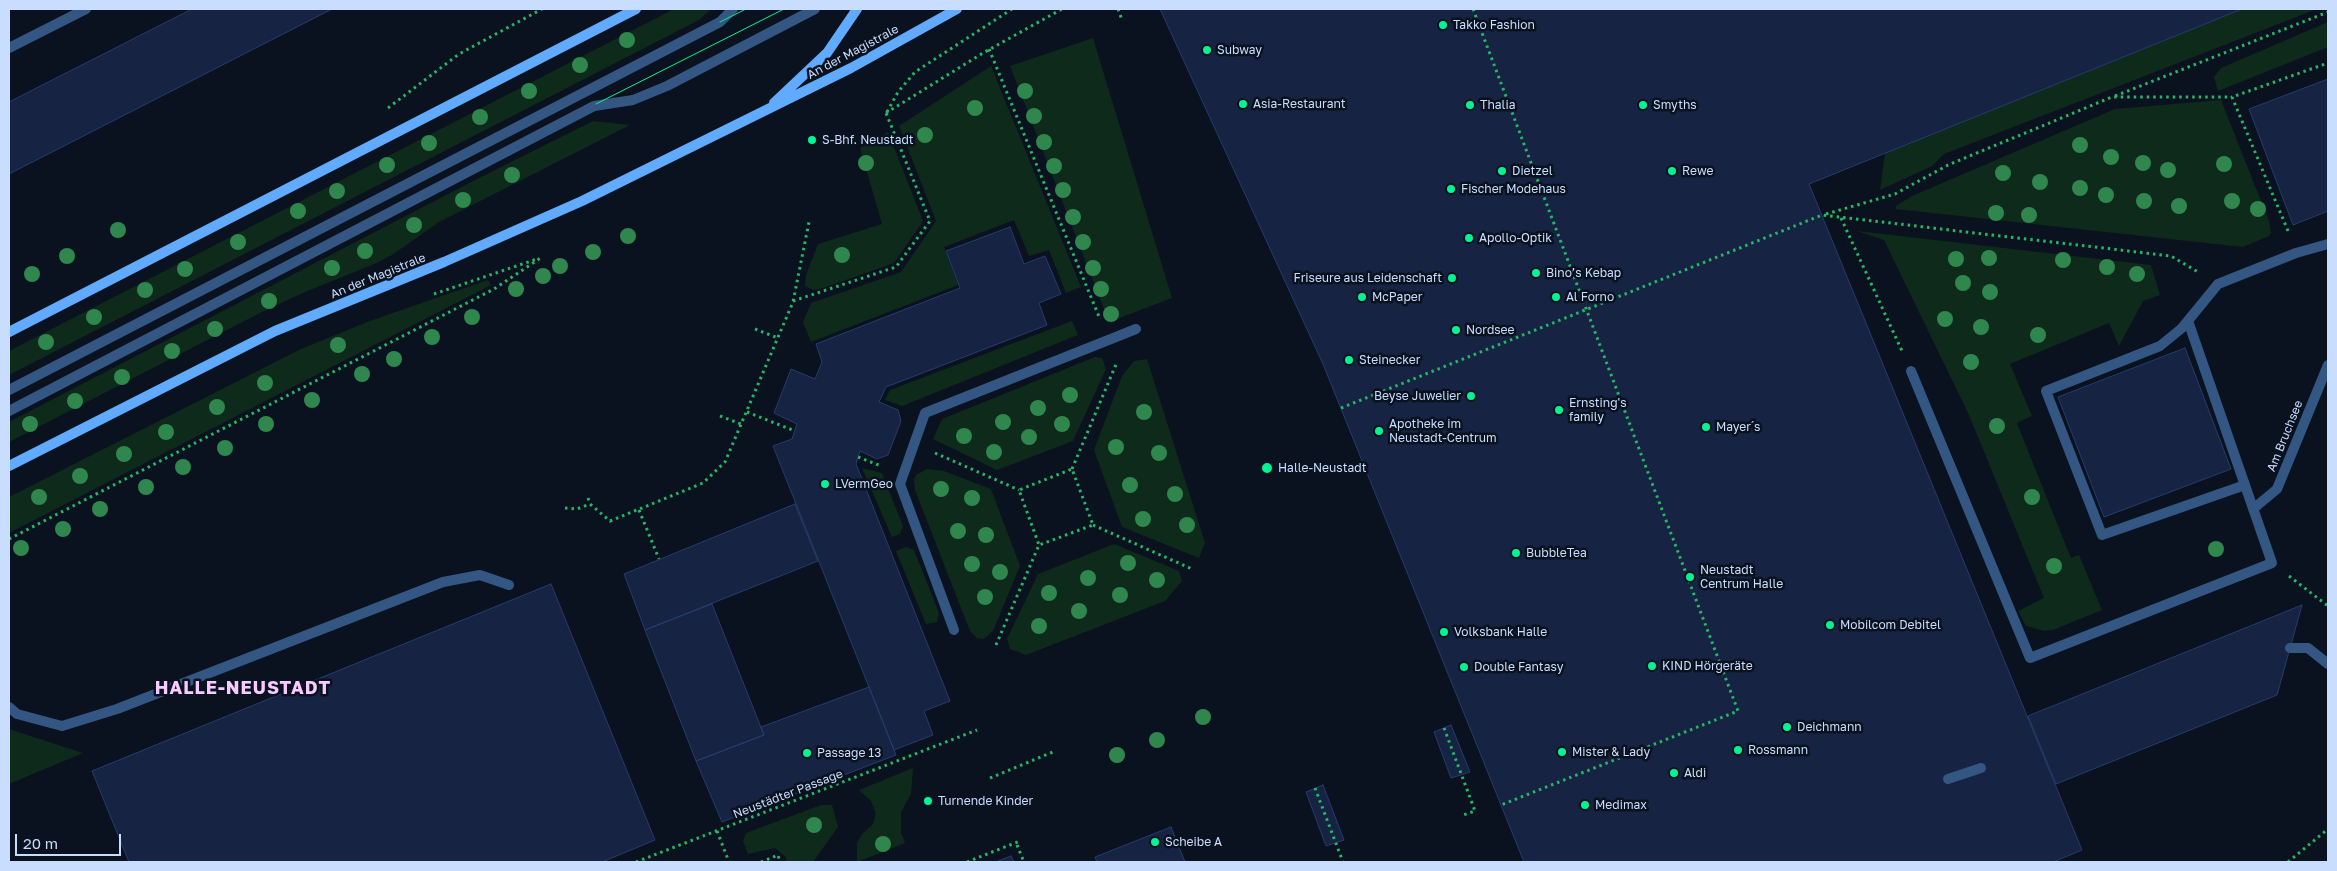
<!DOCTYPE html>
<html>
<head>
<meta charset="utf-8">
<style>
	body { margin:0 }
	#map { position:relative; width:2337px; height:871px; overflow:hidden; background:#0b121f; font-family:"Golos Text",sans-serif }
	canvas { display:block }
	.frame { position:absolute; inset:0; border:10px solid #c9deff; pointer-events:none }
	.scale { position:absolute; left:15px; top:834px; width:106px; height:22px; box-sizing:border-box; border:2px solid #c9deff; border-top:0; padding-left:6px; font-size:15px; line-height:18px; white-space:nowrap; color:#c9deff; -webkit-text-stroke:4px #0b121f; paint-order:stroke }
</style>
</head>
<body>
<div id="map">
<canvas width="2337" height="871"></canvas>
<div class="frame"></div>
<div class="scale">20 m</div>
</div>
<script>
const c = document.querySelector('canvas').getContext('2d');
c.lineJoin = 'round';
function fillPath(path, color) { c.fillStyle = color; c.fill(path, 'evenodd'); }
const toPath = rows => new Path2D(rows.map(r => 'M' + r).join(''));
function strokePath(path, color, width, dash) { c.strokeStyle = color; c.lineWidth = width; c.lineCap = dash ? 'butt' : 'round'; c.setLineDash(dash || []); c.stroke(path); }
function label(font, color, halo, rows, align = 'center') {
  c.font = font + ' "Golos Text",sans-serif'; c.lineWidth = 5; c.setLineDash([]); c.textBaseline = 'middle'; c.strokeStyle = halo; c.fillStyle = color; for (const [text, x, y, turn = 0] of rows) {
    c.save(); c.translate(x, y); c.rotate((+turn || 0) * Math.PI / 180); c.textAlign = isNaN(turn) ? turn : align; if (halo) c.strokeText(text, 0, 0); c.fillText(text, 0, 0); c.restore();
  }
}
const green = toPath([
	[674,9,711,9,699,20,9,375,9,351],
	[2242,9,2317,9,1944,154,1932,166,1880,190,1885,153],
	[2328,22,2328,47,2218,91,2214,77,2221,68],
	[1093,38,1172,298,1109,322,1010,66],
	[991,66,1081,287,1066,293,1049,250,1029,256,1014,220,944,247,958,285,811,342,803,322,811,303,901,272,936,221,899,126],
	[2221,100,2269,221,2271,232,2269,236,2243,247,1896,209,1896,206,1912,196,2115,109],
	[593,121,630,125,439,222,392,255,372,265,305,292,258,314,9,442,9,422,475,180],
	[888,132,923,221,894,263,826,287,814,290,805,286,806,275,818,244,882,224,860,148],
	[1857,231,2151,265,2160,295,2143,301,2119,346,2109,323,2010,364,2032,416,2017,423,2071,558,2079,555,2102,610,2053,630,2044,631,2026,626,2018,611,2044,598,1969,415,1884,240],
	[488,280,491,285,9,533,9,497,301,349,367,322],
	[1072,321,1078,335,902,406,885,400,890,390],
	[1095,357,1102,358,1106,369,1073,441,997,470,933,439,942,419],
	[1147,359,1205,543,1199,558,1122,527,1094,450,1122,376,1134,361],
	[862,468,882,473,903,526,900,534,892,537],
	[927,469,944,471,991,489,1020,566,993,631,984,639,977,638,970,631,915,490,914,480,916,475],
	[1114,544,1179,571,1182,581,1165,601,1026,655,1010,649,1007,639,1038,574],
	[906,547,914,550,939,613,937,622,926,624,896,551],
	[9,729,83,753,9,784],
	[913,768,911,794,901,812,901,832,905,843,857,862,857,843,862,834,873,824,876,814,871,801,859,790],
	[821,805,832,805,838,827,813,862,786,862,786,857,775,848,748,854,743,841,746,833]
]);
const building = toPath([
	[192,9,332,9,9,174,9,102,192,9],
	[1160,9,2242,9,1809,184,2082,850,2053,862,1524,862,1323,364,1160,9],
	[2328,79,2328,211,2293,225,2249,109,2328,79],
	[1010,227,1024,264,1045,256,1061,294,1039,303,1047,325,886,387,879,402,898,410,901,421,888,455,877,459,860,451,856,464,950,701,924,711,933,735,894,750,773,446,792,439,797,424,774,413,791,369,815,379,822,362,816,344,960,288,946,251,1010,227],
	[2185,348,2231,469,2104,517,2058,397,2185,348],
	[795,504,818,561,645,630,624,574,795,504],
	[551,584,655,840,602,862,129,862,92,771,551,584],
	[712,604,764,735,696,761,645,630,712,604],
	[2302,605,2277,695,2056,784,2028,716,2302,605],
	[869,687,896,755,722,822,696,761,764,735,761,727,869,687],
	[1451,725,1470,772,1451,778,1434,732,1451,725],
	[1323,785,1344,840,1326,846,1306,792,1323,785],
	[1171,827,1185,862,1097,862,1095,857,1171,827],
	[1011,856,1014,862,996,862,1011,856]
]);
const path = toPath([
	[1118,9,1122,20],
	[1473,9,1738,711,1501,805],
	[989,49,1100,319],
	[2115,96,2328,12],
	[388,108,459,54,542,9],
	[887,112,898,92,915,72,1012,9],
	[886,113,983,53,1062,9],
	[1826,214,1895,194,1948,165,2112,97,2232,97],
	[1841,218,1902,351],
	[2288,231,2232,97,2328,63],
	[434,294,537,259],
	[793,301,896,267,930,221,886,113],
	[755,329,778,338],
	[1341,408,1822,215,2171,256,2198,272],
	[747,412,795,431],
	[720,416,741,424],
	[935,453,1019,490],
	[858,457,881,466],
	[1072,469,1117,362],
	[588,498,590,504,610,521,703,483,725,462,793,302,809,222],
	[565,508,577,509,590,504],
	[639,510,659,559],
	[1093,525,1192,569],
	[9,539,494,289,542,257],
	[2289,576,2328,606],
	[996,645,1039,545,1093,525,1072,469,1019,490,1039,545],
	[1444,728,1475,811,1463,815],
	[990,778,1053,752],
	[1315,788,1343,862],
	[717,831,729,862],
	[1017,845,1024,862],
	[636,862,977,730],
	[761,862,778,855,780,862],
	[967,862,1020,841],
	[2288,862,2328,829]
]);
const lane = toPath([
	[1911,371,2030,658,2272,563,2188,321],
	[9,390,720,22,733,9],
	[9,411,594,106,633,100,667,86,815,9],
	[2245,485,2102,535,2046,391,2160,346,2182,328,2218,284,2296,253,2328,244],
	[2253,509,2277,489,2328,365],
	[2290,648,2308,648,2328,664],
	[9,707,17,714,62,726,117,709,443,582,480,575,509,585],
	[1948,779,1981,768]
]);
const street = toPath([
	[9,48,86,9],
	[954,630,900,484,925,413,1136,329]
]);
const secondary = toPath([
	[774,103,827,53,857,9],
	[9,332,636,9],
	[9,466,275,331,444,262,582,201,851,68,957,9]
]);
const tram = toPath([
	[720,22,746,9],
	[596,104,784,9]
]);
const trees = [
	[627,40],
	[580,65],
	[529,91],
	[1025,91],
	[975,108],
	[1034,116],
	[480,117],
	[925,135],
	[1044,142],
	[429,143],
	[2080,145],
	[2111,157],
	[866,163],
	[2143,163],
	[2224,164],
	[387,165],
	[1054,166],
	[2168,170],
	[2003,173],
	[512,175],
	[2040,182],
	[2080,188],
	[1063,190],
	[337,191],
	[2106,195],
	[463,200],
	[2144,201],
	[2232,201],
	[2179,206],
	[2258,209],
	[298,211],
	[1996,213],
	[2029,215],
	[1073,217],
	[414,225],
	[118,230],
	[628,236],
	[238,242],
	[1083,242],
	[365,251],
	[593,252],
	[842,255],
	[67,256],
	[1989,258],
	[1956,259],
	[2063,260],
	[560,266],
	[2107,267],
	[332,268],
	[1093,268],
	[185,269],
	[32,274],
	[2137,274],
	[543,276],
	[1963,283],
	[516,289],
	[1101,289],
	[145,290],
	[1990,292],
	[269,301],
	[1111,314],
	[94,317],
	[472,317],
	[1945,319],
	[1981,327],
	[215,329],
	[2038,335],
	[432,337],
	[46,342],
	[338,345],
	[172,351],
	[394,359],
	[1971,362],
	[362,374],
	[122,377],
	[265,383],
	[1070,395],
	[312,400],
	[75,401],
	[217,407],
	[1038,408],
	[1144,412],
	[1003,422],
	[30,424],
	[266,424],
	[1062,424],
	[1997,426],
	[166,432],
	[964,436],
	[1029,437],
	[1116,447],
	[225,448],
	[994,452],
	[1159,453],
	[124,454],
	[183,467],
	[80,476],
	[1130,485],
	[146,487],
	[941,489],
	[1175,494],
	[39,497],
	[2032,497],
	[972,498],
	[100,509],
	[1143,519],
	[1187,525],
	[63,529],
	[958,531],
	[986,535],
	[21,548],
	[2216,549],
	[1128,563],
	[972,564],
	[2054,566],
	[1000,572],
	[1088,578],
	[1157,580],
	[1049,593],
	[1120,595],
	[985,597],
	[1079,611],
	[1039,626],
	[1203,717],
	[1157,740],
	[1117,755],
	[814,825],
	[883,844]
];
const markers = [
	[1443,25,5,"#00f494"],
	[1207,50,5,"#00f494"],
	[1243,104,5,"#00f494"],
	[1470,105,5,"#00f494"],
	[1643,105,5,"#00f494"],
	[812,140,5,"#00f494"],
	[1502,171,5,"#00f494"],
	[1672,171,5,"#00f494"],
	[1451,189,5,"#00f494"],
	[1469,238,5,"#00f494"],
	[1536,273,5,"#00f494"],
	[1452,278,5,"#00f494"],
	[1362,297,5,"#00f494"],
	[1556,297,5,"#00f494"],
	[1456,330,5,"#00f494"],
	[1349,360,5,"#00f494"],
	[1471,396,5,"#00f494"],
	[1559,410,5,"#00f494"],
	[1706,427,5,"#00f494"],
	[1379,431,5,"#00f494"],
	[1267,468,6,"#00f494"],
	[825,484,5,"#00f494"],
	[1516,553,5,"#00f494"],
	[1690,577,5,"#00f494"],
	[1830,625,5,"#00f494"],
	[1444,632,5,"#00f494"],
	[1652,666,5,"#00f494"],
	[1464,667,5,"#00f494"],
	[1787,727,5,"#00f494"],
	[1738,750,5,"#00f494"],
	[1562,752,5,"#00f494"],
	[807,753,5,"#00f494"],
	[1674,773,5,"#00f494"],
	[928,801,5,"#00f494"],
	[1585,805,5,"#00f494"],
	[1155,842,5,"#00f494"]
];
const poiNames = [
	["Takko Fashion",1453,25],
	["Subway",1217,50],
	["Asia-Restaurant",1253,104],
	["Thalia",1480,105],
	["Smyths",1653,105],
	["S-Bhf. Neustadt",822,140],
	["Dietzel",1512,171],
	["Rewe",1682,171],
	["Fischer Modehaus",1461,189],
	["Apollo-Optik",1479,238],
	["Bino’s Kebap",1546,273],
	["Friseure aus Leidenschaft",1442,278,"right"],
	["McPaper",1372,297],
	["Al Forno",1566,297],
	["Nordsee",1466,330],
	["Steinecker",1359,360],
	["Beyse Juwelier",1461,396,"right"],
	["Ernsting's",1569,403],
	["family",1569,417],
	["Apotheke im",1389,424],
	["Neustadt-Centrum",1389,438],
	["Mayer´s",1716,427],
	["Halle-Neustadt",1278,468],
	["LVermGeo",835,484],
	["BubbleTea",1526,553],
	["Neustadt",1700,570],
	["Centrum Halle",1700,584],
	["Mobilcom Debitel",1840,625],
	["Volksbank Halle",1454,632],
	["KIND Hörgeräte",1662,666],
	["Double Fantasy",1474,667],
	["Deichmann",1797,727],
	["Rossmann",1748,750],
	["Mister & Lady",1572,752],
	["Passage 13",817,753],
	["Aldi",1684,773],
	["Turnende Kinder",938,801],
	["Medimax",1595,805],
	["Scheibe A",1165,842]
];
const streetNames = [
	["An der Magistrale",853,52,-28],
	["An der Magistrale",378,276,-22],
	["Am Bruchsee",2285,436,-68],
	["Neustädter Passage",788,794,-21]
];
const districtNames = [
	["HALLE-NEUSTADT",243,688]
];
fillPath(green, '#0e2a1b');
fillPath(building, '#162342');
strokePath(building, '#263c6f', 1);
strokePath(path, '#26b766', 3, [2.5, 4]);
strokePath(lane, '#335782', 10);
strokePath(street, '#335782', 10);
strokePath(secondary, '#60abff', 10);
strokePath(tram, '#00f494', 1);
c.fillStyle = '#30874e';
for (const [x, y] of trees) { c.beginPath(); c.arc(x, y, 8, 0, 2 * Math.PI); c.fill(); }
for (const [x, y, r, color] of markers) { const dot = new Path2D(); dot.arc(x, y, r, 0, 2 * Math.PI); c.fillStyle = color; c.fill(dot); strokePath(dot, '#0b121f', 2); }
label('12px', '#c9deff', '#0b121f', poiNames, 'left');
label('12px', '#c9deff', '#0b121f', streetNames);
c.letterSpacing = '1px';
label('bold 18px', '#f8cbff', '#0b121f', districtNames);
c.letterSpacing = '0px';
</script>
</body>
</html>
